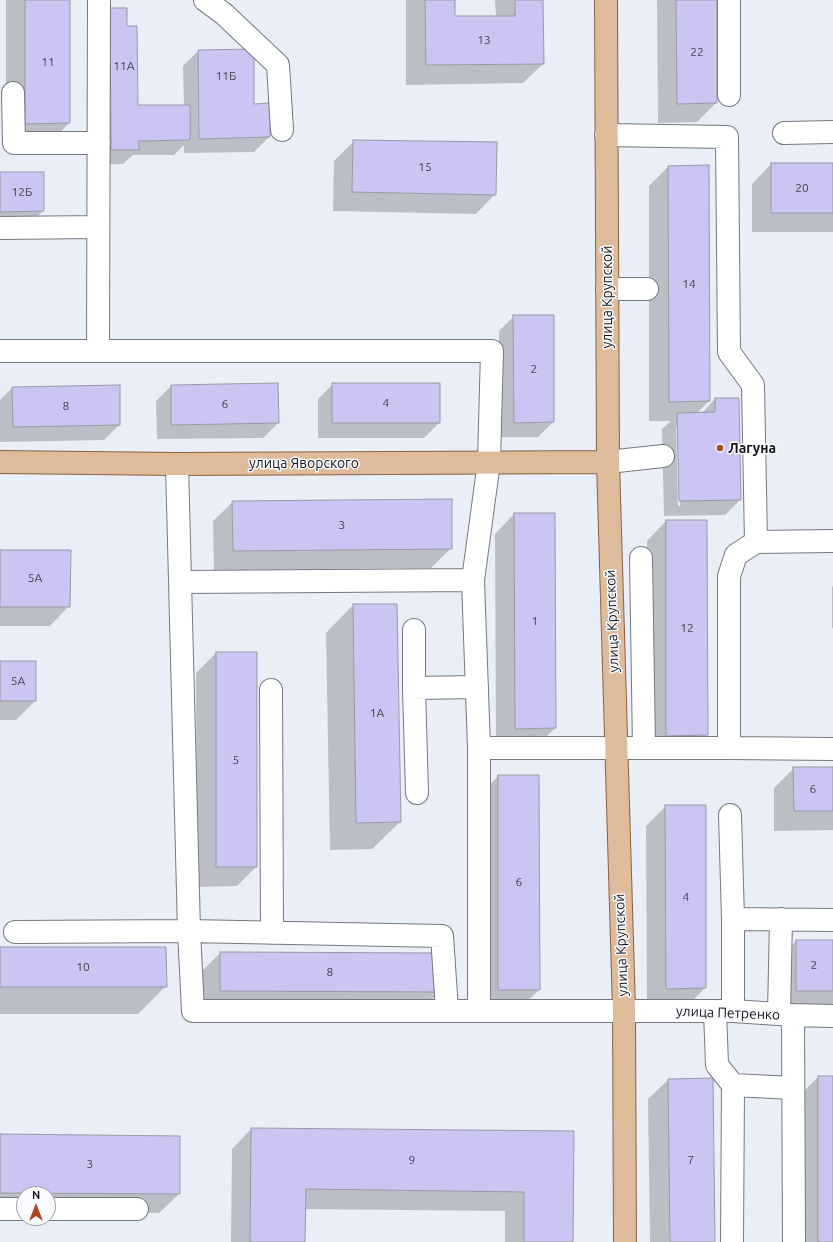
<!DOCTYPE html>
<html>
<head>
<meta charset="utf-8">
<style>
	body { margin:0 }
	#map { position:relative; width:833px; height:1242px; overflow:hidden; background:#eaeef7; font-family:Ubuntu,sans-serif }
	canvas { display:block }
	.north { position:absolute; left:16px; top:1186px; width:40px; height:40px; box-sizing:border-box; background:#f9fbff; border:1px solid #9e9fa3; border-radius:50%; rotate:0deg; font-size:11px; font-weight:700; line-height:16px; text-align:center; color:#151619 }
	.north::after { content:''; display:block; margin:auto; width:14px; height:18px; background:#ae4720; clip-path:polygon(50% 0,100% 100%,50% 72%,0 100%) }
</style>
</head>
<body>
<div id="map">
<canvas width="833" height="1242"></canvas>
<div class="north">N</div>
</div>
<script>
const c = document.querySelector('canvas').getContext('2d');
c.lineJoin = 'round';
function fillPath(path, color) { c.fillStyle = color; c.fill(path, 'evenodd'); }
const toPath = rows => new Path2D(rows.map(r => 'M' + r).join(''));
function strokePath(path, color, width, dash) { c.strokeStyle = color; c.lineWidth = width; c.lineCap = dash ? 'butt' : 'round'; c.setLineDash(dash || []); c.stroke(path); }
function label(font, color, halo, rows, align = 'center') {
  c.font = font + ' Ubuntu,sans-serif'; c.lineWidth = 3; c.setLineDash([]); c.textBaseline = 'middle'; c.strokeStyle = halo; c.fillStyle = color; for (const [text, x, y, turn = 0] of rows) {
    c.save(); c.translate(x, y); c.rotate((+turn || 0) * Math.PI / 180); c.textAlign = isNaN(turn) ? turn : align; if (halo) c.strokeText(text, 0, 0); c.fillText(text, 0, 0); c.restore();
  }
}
const shadow = toPath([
	[6,0,69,0,69,123,50,143,6,143],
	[406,0,454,0,454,17,496,17,495,0,542,0,543,64,523,83,406,85],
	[657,0,716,0,716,103,697,122,658,123],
	[110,9,126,9,126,28,137,106,184,106,183,66,198,51,253,105,269,104,269,137,254,152,184,153,184,145,174,155,133,155,123,164,97,165,95,24],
	[354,141,495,194,476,214,333,211,334,161],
	[771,164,833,164,833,232,752,232,752,184],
	[708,166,709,401,696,414,701,414,715,399,740,500,725,515,664,516,662,429,671,421,649,421,649,186,668,167],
	[676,427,678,427,680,506,678,506],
	[0,173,43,211,28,226,0,226],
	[514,316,553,316,553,422,538,437,499,437,499,331],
	[277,384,278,423,263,438,157,439,156,401,171,386],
	[333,384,439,384,439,423,424,438,318,438,318,399],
	[12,388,119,425,104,440,0,442,0,400],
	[233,502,451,548,431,568,214,570,213,521],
	[514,514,555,728,535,748,496,748,495,534],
	[666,521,707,735,687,755,647,755,647,541],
	[0,551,69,606,50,626,0,626],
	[833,586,833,628,832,628,832,587],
	[353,605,400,822,372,849,330,850,326,633],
	[216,653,256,653,256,867,237,886,197,887,196,673],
	[0,662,35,701,16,720,0,720],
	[794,768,833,768,833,830,774,831,774,788],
	[498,776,539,990,519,1009,479,1009,479,796],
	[666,806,705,988,686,1007,647,1008,646,826],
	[796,941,833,941,833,1010,777,1010,777,960],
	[0,948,166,986,138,1014,0,1014],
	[220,953,439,992,420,1012,200,1010,201,972],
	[818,1077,833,1077,833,1242,798,1242,799,1096],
	[668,1080,714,1242,650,1242,648,1099],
	[251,1129,573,1132,572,1242,505,1242,505,1211,304,1209,304,1242,231,1242,232,1149],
	[0,1135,179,1194,159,1213,48,1212,48,1194,24,1194,24,1212,0,1212]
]);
const building = toPath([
	[25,0,70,0,70,123,25,124,25,0],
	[425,0,455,0,455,16,515,16,515,0,543,0,544,64,426,65,425,0],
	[676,0,717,0,717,103,677,104,676,0],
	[110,8,127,8,127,26,137,26,138,105,190,105,190,140,139,141,139,150,111,150,110,8],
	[254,49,254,104,270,103,270,137,199,139,198,50,254,49],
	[353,140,497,142,496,195,352,192,353,140],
	[771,163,833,163,833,213,771,213,771,163],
	[709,165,710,401,669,402,668,166,709,165],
	[0,172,44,172,44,211,0,212,0,172],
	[513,315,554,315,554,422,514,423,513,315],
	[278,383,279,423,171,425,171,385,278,383],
	[332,383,440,383,440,423,332,423,332,383],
	[120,385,120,425,13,427,12,387,120,385],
	[715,398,739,398,741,500,679,501,677,413,715,412,715,398],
	[452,499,452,549,233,551,232,501,452,499],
	[514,513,555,513,556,728,515,729,514,513],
	[666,520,707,520,708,735,666,736,666,520],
	[0,550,71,550,70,607,0,607,0,550],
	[353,604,397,604,401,822,356,823,353,604],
	[216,652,257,652,257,867,216,867,216,652],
	[0,661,36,661,36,701,0,701,0,661],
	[793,767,833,767,833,811,794,811,793,767],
	[498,775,539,775,540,990,498,990,498,775],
	[665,805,706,805,706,988,666,989,665,805],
	[796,940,833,940,833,991,796,991,796,940],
	[0,947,166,947,167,987,0,987,0,947],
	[220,952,440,953,440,992,220,991,220,952],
	[818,1076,833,1076,833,1242,818,1242,818,1076],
	[713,1078,715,1242,670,1242,668,1079,713,1078],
	[251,1128,574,1131,573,1242,524,1242,524,1192,306,1189,305,1242,250,1242,251,1128],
	[0,1134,180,1136,180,1194,0,1193,0,1134]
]);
const minor = toPath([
	[205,0,224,14,278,65,282,130],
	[729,0,729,95],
	[13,93,14,143,99,143],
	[784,133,833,132],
	[606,135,727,137,729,352,753,385,756,542],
	[0,228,98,227],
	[607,289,647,289],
	[0,351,492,351,489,462,473,580,479,748,479,1011],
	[98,351,99,0],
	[608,462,663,456],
	[177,464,189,931,442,936,447,1010],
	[641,558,644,748],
	[181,582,473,580],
	[414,630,414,688,477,687],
	[414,688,417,793],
	[271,690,272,933],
	[479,748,729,748,833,749],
	[729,748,729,576,736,555,756,542,833,541],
	[730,815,733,919,733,1011],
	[733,919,833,920],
	[15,932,189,931,193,1011,733,1011,793,1015,833,1016],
	[715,1011,717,1065,733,1085,732,1242],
	[779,1014,781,919],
	[793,1015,794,1242],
	[733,1085,793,1088],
	[0,1209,24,1209],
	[48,1209,137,1209]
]);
const major = toPath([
	[606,0,608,462,624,1010,625,1242],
	[0,462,177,464,608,462]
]);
const markers = [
	[720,448,4,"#ae4720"]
];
const numberNames = [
	["13",484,40],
	["22",697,52],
	["11",48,62],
	["11А",124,66],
	["11Б",226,76],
	["15",425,167],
	["20",802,188],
	["12Б",22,192],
	["14",689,284],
	["2",534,369],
	["4",386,403],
	["6",225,404],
	["8",66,406],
	["3",342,525],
	["5А",35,578],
	["1",535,621],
	["12",687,628],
	["5А",18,681],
	["1А",377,713],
	["5",236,760],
	["6",813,789],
	["6",519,882],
	["4",686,897],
	["2",814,965],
	["10",83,967],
	["8",330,972],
	["9",412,1160],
	["7",691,1160],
	["3",90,1164]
];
const streetNames = [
	["улица Крупской",607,297,-90],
	["улица Яворского",304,463],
	["улица Крупской",612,621,-92],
	["улица Крупской",621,945,-92],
	["улица Петренко",728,1013,2]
];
const poiNames = [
	["Лагуна",728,448]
];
fillPath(shadow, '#0003');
fillPath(building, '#cac5f3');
strokePath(building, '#9a99a2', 1);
strokePath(minor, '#747880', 24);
strokePath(major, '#886342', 24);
strokePath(minor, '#fff', 22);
strokePath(major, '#ddbb9b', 22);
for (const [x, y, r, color] of markers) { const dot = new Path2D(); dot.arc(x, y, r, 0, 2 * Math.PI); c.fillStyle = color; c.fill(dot); strokePath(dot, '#f9fbff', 1.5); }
label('12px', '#424250', null, numberNames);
label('14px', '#151619', '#f9fbff', streetNames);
label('bold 14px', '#151619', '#f9fbff', poiNames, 'left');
</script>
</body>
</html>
